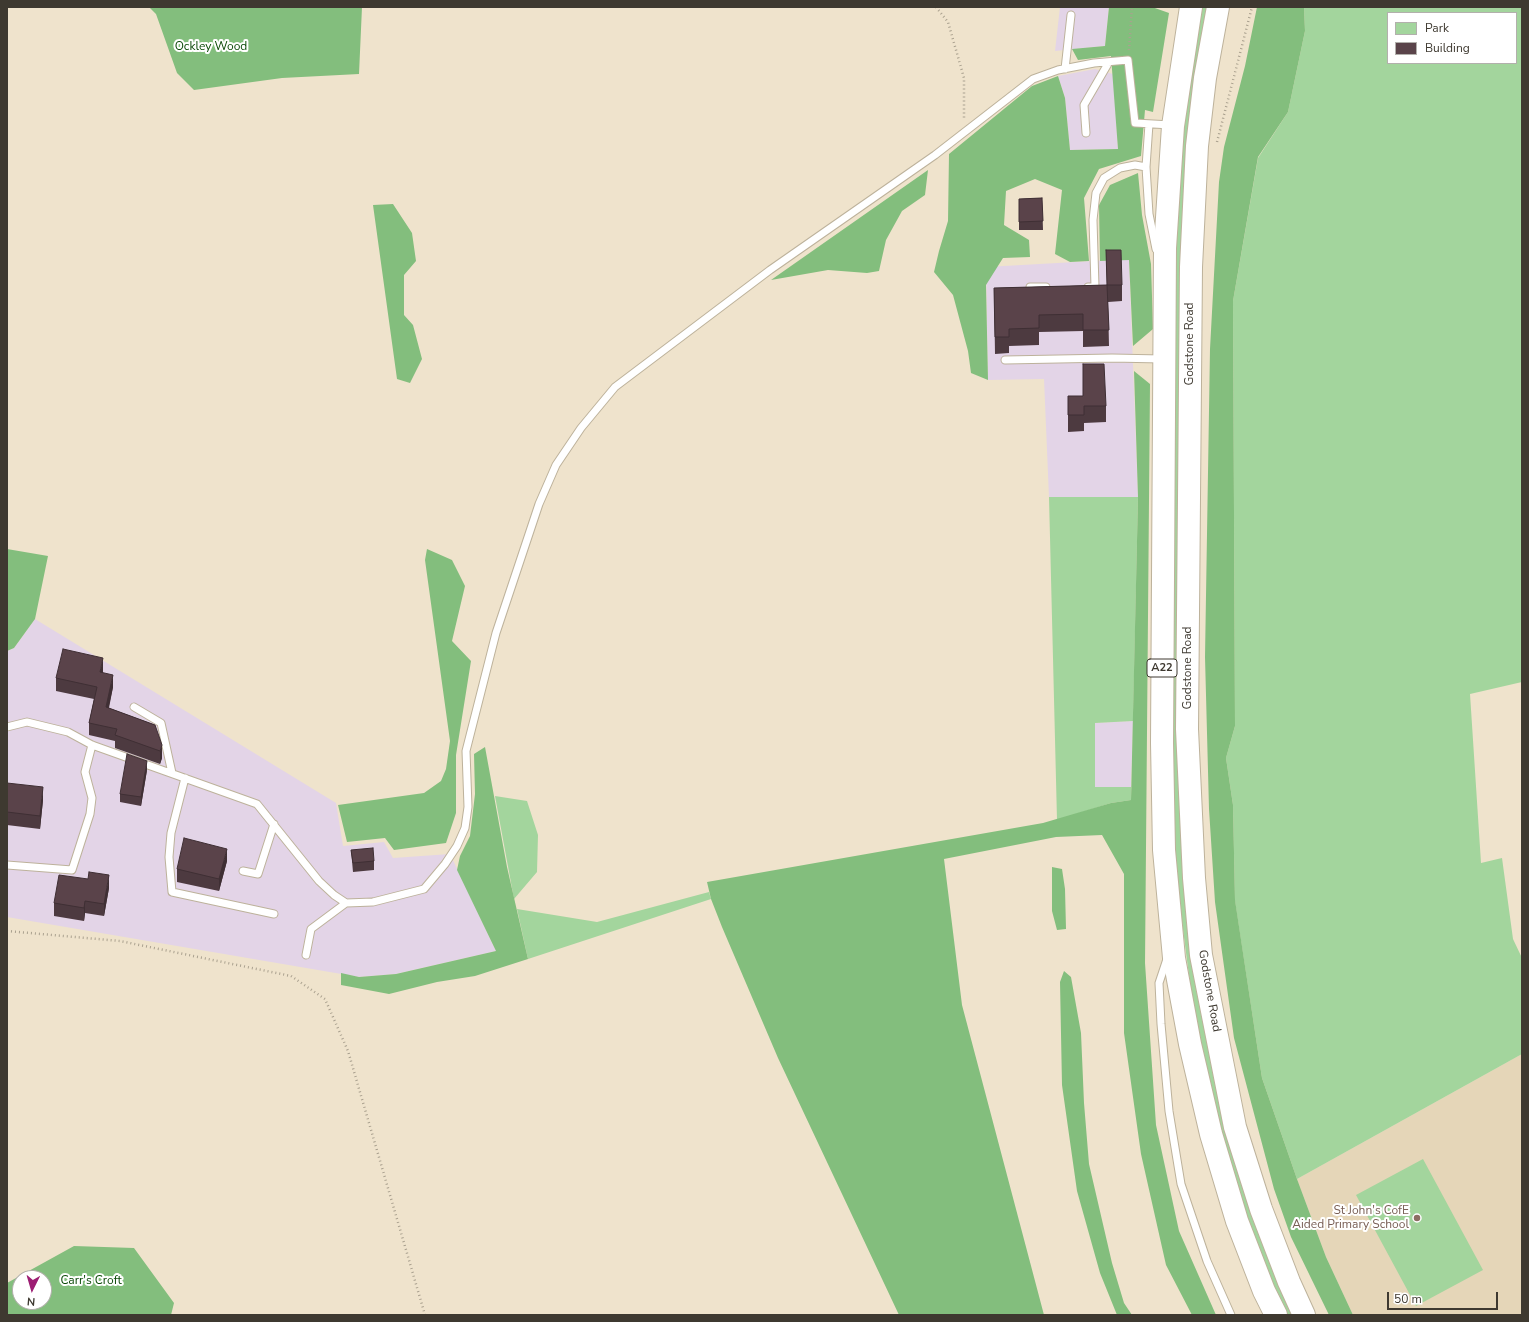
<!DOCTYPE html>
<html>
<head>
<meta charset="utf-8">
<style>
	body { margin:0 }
	#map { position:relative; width:1529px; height:1322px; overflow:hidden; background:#efe3cc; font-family:"Nunito Sans",sans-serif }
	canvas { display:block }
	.frame { position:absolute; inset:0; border:8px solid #3e3930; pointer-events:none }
	.legend { position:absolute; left:1387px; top:12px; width:130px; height:52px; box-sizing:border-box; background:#fff; border:1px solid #b2b0ac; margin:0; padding:5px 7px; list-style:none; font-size:12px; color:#3e3930 }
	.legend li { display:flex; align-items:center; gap:8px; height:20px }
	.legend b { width:20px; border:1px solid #b2b0ac }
	.north { position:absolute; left:12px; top:1270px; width:40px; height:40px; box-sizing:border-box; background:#fff; border:1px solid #b2b0ac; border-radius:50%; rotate:185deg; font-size:11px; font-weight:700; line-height:16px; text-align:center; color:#3e3930 }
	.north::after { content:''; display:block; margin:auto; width:14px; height:18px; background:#9c1d73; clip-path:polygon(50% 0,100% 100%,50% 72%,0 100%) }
	.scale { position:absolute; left:1387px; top:1292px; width:111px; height:18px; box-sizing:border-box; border:2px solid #3e3930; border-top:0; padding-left:5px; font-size:12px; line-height:14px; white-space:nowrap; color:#3e3930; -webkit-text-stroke:3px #fff; paint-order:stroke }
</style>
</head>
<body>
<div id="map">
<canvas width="1529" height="1322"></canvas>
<div class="frame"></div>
<ul class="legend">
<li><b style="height:11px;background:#a3d59d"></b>Park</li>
<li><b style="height:11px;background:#5a434a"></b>Building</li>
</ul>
<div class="north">N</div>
<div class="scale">50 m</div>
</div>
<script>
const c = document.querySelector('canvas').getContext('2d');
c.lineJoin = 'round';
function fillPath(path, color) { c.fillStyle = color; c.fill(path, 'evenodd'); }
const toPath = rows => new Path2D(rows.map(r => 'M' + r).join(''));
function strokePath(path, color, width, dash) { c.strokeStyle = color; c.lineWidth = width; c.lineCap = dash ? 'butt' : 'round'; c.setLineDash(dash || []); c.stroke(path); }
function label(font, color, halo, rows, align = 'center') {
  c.font = font + ' "Nunito Sans",sans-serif'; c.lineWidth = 4; c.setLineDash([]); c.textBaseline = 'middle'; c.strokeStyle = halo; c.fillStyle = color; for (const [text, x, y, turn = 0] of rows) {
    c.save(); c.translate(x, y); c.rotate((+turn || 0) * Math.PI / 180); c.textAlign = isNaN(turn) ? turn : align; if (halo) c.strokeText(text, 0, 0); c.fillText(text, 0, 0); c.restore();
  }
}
const industrial = toPath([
	[1060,7,1109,7,1105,46,1055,51],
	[1095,69,1113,74,1118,149,1070,150,1065,98,1058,76],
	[1129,259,1138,497,1049,497,1044,379,988,380,986,267],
	[35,619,336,803,343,846,384,842,393,858,450,854,496,951,396,974,359,977,7,917,7,651,14,648],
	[1133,721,1131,787,1095,787,1095,723]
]);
const built = toPath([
	[1522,1054,1522,1315,1353,1315,1326,1257,1297,1179]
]);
const green = toPath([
	[1202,7,1210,7,1184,848,1193,965,1296,1315,1285,1315,1244,1218,1198,1044,1174,861,1173,277,1186,90],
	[1304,7,1522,7,1522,682,1470,694,1481,863,1502,858,1513,939,1522,958,1522,1054,1297,1179,1262,1078,1235,901,1233,805,1226,758,1235,726,1233,301,1258,158,1288,112,1305,31],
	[1388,13,1516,13,1516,63,1388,63],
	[1049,497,1138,497,1133,721,1095,723,1095,787,1131,787,1131,800,1111,803,1057,820],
	[495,796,527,801,538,835,537,872,514,899],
	[709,892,711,899,528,959,517,909,597,922],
	[1423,1159,1483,1270,1416,1306,1356,1195]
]);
const forest = toPath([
	[149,7,362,7,359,74,282,78,194,90,177,73,156,14],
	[1109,7,1152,7,1169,13,1153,112,1145,110,1141,156,1099,169,1084,198,1089,261,1070,262,1055,254,1062,190,1035,179,1006,191,1004,225,1029,240,1030,257,1003,258,986,285,988,380,971,373,968,351,953,295,934,272,939,251,948,221,949,154,1032,86,1058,76,1065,98,1070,150,1118,149,1111,56,1078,60,1072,49,1105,46],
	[1257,7,1304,7,1305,31,1288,112,1258,157,1233,301,1235,726,1226,758,1233,805,1235,900,1262,1078,1297,1179,1326,1257,1353,1315,1329,1315,1291,1237,1274,1189,1234,1038,1215,902,1209,809,1205,657,1210,349,1219,182,1224,147,1245,66],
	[928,170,925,195,902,211,886,240,879,271,867,273,828,270,771,280],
	[1138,173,1142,215,1151,264,1153,329,1133,346,1129,260,1100,261,1099,205,1110,185],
	[393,204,412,233,416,261,404,275,404,315,413,325,422,359,410,383,397,379,373,205],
	[1134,371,1150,384,1145,963,1156,1125,1179,1231,1216,1315,1192,1315,1166,1265,1141,1154,1124,1033,1124,874,1102,835,1056,837,944,859,962,1005,1044,1315,899,1315,778,1058,722,927,711,899,707,882,1043,823,1111,803,1131,800,1138,497],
	[7,549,48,556,35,619,14,648,7,651],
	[427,549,452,560,465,586,452,641,471,661,456,755,456,813,446,843,394,850,385,838,347,842,338,805,424,793,441,781,446,769,450,741,425,560],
	[485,747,507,867,528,959,475,976,437,982,389,994,341,985,341,973,359,977,396,974,496,951,457,870,460,856,470,836,475,794,474,754],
	[1052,867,1062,869,1065,889,1066,929,1057,930,1052,911],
	[1064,971,1071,977,1081,1033,1084,1103,1089,1164,1112,1263,1124,1303,1132,1315,1117,1315,1100,1273,1077,1191,1062,1085,1060,982],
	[74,1246,134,1248,174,1303,171,1315,7,1315,7,1283],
	[20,1278,44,1278,44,1302,20,1302]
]);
const path = toPath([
	[936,7,948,22,964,78,964,120],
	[1129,50,1132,7],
	[1217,142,1252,7],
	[7,931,120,941,291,976,325,999,348,1051,425,1315]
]);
const service = toPath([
	[1065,69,1071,15],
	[1149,124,1146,167,1149,214,1156,249],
	[1086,133,1084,105,1109,62],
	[1030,287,1046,287],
	[1088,287,1095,287,1093,220,1096,193,1104,178,1120,168,1135,165,1146,167],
	[1005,360,1112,358,1162,359],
	[134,707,161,723,172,773],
	[7,727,27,722,68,732,92,745,257,804,319,881,334,895,346,903,373,902,424,889,445,864,457,846,465,828,468,807,466,751,496,633,539,504,556,465,581,428,615,387,770,270,935,155,1033,79,1058,70,1094,63,1128,60,1135,123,1171,125],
	[185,778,171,833,169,857,172,892,274,914],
	[7,865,72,870,90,814,92,798,85,772,92,745],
	[243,871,258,874,274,824],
	[306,955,311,929,346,903],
	[1167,959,1159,983,1161,1024,1169,1111,1181,1184,1207,1261,1231,1315]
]);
const trunk = toPath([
	[1191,7,1173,126,1165,248,1162,743,1164,850,1174,958,1190,1044,1211,1134,1237,1221,1264,1291,1276,1315],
	[1218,7,1205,78,1197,146,1191,267,1187,729,1194,878,1201,955,1235,1127,1261,1209,1289,1282,1304,1315]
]);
const wall = toPath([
	[1042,198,1043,230,1019,230,1019,199],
	[1106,250,1122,285,1122,301,1108,302,1109,346,1083,347,1083,331,1039,332,1039,345,1009,346,1009,353,995,354,994,288,1107,285],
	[1083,364,1106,406,1106,422,1084,423,1084,431,1068,432,1068,396,1083,396],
	[103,670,103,673,113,687,109,708,155,725,162,758,160,764,115,748,115,741,89,735,89,723,94,699,56,691,56,678],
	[147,770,141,806,120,802,120,794],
	[7,783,43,800,40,829,7,825],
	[351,850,374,861,374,870,353,872],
	[227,861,219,891,177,882,177,869],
	[109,888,104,916,85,913,84,921,54,916,54,903]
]);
const shadedWall = toPath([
	[103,658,103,670,100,685,100,672],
	[113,675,113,687,106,719,106,707],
	[162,745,162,758,160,764,160,751],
	[147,761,147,770,141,806,141,797],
	[43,787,43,800,40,829,40,816],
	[227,849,227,861,219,891,219,879],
	[109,875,109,888,104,916,104,904],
	[85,901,85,913,84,921,84,908]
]);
const building = toPath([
	[1042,198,1043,221,1019,222,1019,199,1042,198],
	[1106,250,1121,250,1122,285,1107,285,1106,250],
	[1107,285,1109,330,1083,330,1083,314,1039,315,1039,328,1009,329,1009,337,995,337,994,288,1107,285],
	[1083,364,1104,364,1106,406,1084,406,1084,415,1068,415,1068,396,1083,396,1083,364],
	[63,649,103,658,100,672,113,675,106,707,155,725,162,745,160,751,115,735,117,729,89,723,97,687,56,678,63,649],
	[127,754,147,761,141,797,120,794,127,754],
	[7,783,43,787,40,816,7,812,7,783],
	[184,838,227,849,219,879,177,869,184,838],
	[373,848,374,861,353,863,351,850,373,848],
	[89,872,109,875,104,904,85,901,84,908,54,903,59,875,88,879,89,872]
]);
const markers = [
	[1417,1218,4,"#8d6e63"]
];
const shields = [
	[1162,668,30]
];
const shieldNames = [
	["A22",1162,668]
];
const parkNames = [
	["Ockley Wood",211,47],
	["Carr's Croft",91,1281]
];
const streetNames = [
	["Godstone Road",1190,344,-90],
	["Godstone Road",1188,668,-90],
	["Godstone Road",1209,991,80]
];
const educationNames = [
	["St John's CofE",1409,1211],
	["Aided Primary School",1409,1225]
];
fillPath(industrial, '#e3d4e7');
fillPath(built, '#e5d6b8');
fillPath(green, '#a3d59d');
fillPath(forest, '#83be7d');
strokePath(service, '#bdb29b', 9);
strokePath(trunk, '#bdb29b', 24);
strokePath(path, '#aaa18f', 2.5, [1, 3]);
strokePath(service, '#fff', 7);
strokePath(trunk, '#fff', 22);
fillPath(wall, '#4d3a40');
fillPath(shadedWall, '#3f2f34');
fillPath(building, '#5a434a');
strokePath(building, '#3f2f34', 1);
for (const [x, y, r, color] of markers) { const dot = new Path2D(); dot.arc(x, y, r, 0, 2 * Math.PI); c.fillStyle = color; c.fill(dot); strokePath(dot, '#fff', 1.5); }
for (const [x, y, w] of shields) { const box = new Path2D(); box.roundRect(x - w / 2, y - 9, w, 18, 3); c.fillStyle = '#fff'; c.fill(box); strokePath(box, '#3e3930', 1); }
label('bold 11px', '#3e3930', null, shieldNames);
label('12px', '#0a4907', '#fff', parkNames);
label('12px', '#3e3930', '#fff', streetNames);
label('12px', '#785e54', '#fff', educationNames, 'right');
</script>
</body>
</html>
